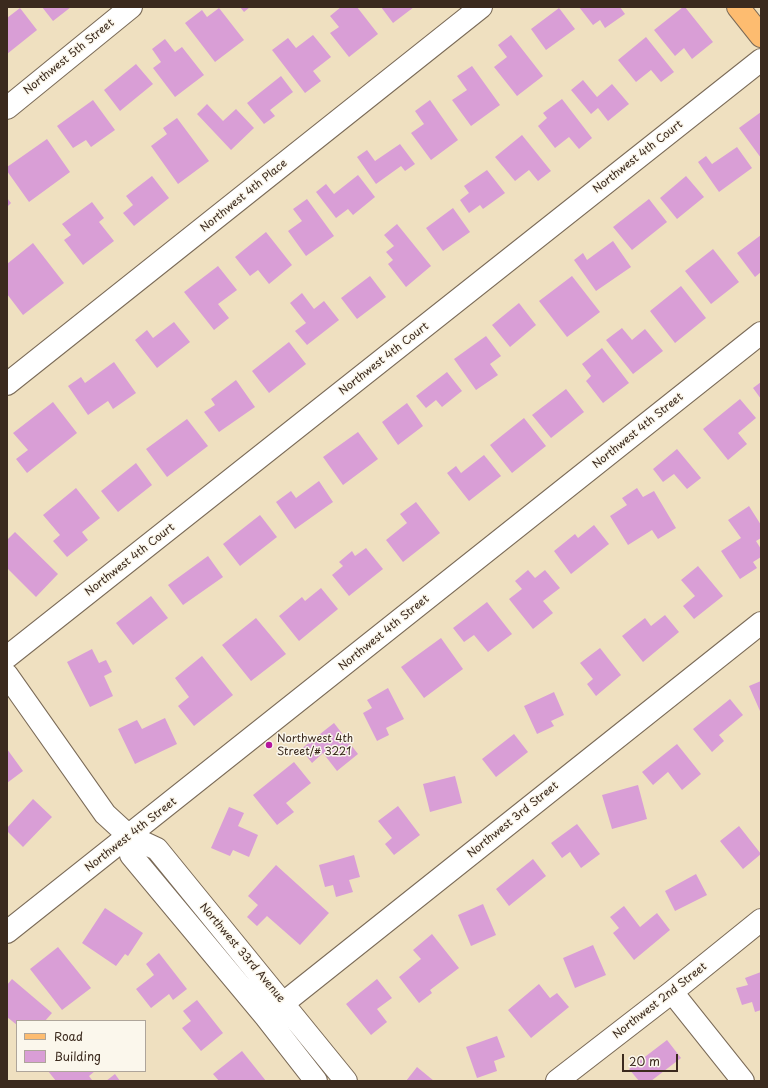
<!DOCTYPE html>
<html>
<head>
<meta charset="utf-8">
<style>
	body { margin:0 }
	#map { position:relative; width:768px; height:1088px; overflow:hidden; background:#efe0c0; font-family:"Playpen Sans",sans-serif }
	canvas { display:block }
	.frame { position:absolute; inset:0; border:8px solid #3b2a1e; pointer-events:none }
	.legend { position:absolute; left:16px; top:1020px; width:130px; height:52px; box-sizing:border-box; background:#fbf7ec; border:1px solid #aea59a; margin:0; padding:5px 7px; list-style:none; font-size:12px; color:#3b2a1e }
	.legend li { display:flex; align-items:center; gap:8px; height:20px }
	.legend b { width:20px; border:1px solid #aea59a }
	.scale { position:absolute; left:622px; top:1054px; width:56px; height:18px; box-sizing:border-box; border:2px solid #3b2a1e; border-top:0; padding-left:5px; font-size:12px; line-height:14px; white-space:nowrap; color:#3b2a1e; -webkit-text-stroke:3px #fbf7ec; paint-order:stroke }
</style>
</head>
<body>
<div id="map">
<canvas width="768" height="1088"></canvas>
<div class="frame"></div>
<ul class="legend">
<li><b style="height:5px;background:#fdbc70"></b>Road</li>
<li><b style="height:11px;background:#d99ed6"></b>Building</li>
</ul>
<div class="scale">20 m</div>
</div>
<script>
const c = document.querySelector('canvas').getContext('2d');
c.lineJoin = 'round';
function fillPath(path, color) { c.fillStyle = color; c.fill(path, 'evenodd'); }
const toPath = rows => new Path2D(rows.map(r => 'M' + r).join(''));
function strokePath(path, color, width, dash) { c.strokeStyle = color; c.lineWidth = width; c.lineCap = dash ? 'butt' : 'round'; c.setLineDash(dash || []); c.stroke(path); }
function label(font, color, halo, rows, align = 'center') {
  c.font = font + ' "Playpen Sans",sans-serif'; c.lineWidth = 3; c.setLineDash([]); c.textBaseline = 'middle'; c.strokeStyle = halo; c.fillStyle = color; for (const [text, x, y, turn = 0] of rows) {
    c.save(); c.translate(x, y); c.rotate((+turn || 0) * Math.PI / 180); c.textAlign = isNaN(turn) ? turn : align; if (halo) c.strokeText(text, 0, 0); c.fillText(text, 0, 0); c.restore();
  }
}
const building = toPath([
	[42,7,71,7,53,21],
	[240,7,250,7,244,12],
	[341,7,357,7,378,34,349,57,330,33,339,27,330,16],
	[381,7,414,7,393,23],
	[579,7,620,7,625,14,605,28,600,20,593,25],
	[683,7,685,7,713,42,692,59,684,48,675,56,654,30],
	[20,8,37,30,7,54,7,18],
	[219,8,244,40,215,62,185,23,202,10,207,17],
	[559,8,575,29,546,50,531,29],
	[313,35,331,57,313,71,321,81,305,93,272,50,288,38,296,48],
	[511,35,543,76,517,96,494,67,507,57,498,45],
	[646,37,674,72,661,82,651,70,636,82,618,60],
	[165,39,175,52,182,47,204,75,175,97,153,68,161,62,152,49],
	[136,64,153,84,120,111,104,90],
	[472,66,500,105,471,126,452,100,467,90,457,76],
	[281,76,293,92,270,110,275,116,264,124,247,103],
	[583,80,597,97,612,84,629,104,608,121,598,108,591,114,571,90],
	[562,99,592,138,579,149,569,137,555,148,538,126,547,118,543,113],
	[93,100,115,130,91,147,86,140,73,148,57,126],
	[430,100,458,140,431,160,411,133,424,124,415,111],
	[207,104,223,121,236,109,254,128,231,150,197,114],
	[761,112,761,158,739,128],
	[177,118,209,161,178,184,151,146,167,134,163,128],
	[522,135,551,171,538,181,529,170,515,181,495,157],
	[47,139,70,172,29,202,7,171,7,167],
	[400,144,415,164,405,171,401,166,376,184,357,157,367,150,375,161],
	[737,147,752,168,719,192,698,162,706,156,712,164],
	[487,170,505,193,483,209,480,205,469,213,460,200,469,193,464,186],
	[358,175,375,197,353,215,348,209,336,218,316,192,326,184,334,194],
	[152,176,169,198,134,226,123,213,133,205,126,196],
	[686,176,704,197,677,219,660,198],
	[7,198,11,203,7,207],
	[307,199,334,236,306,256,288,231,302,221,293,209],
	[649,199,667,222,632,250,613,227],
	[92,202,104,218,99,222,114,241,83,265,64,240,71,235,62,224],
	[453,208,470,232,443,251,426,228],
	[397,224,431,266,406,287,388,264,393,260,386,252,394,246,384,235],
	[266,232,292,265,269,284,258,270,250,276,235,257],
	[761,235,761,272,755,277,737,253],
	[613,241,631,267,596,291,574,260,583,253,587,260],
	[33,243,64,283,23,315,7,294,7,264],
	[713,249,739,282,711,304,685,271],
	[218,266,237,290,218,304,229,318,214,330,184,292],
	[370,276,386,297,357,319,341,298],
	[572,276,600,312,567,337,539,301],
	[681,286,706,318,675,343,650,311],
	[302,293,314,309,324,301,339,320,307,345,295,331,306,323,290,303],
	[519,303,536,325,510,347,492,325],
	[174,322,190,342,157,368,135,340,147,330,153,338],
	[622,328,632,340,645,329,663,351,633,374,606,340],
	[486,336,501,356,490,364,498,375,476,390,454,359],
	[289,342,306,364,269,393,252,371],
	[602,348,629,383,603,403,586,381,591,376,582,364],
	[114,362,136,393,113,409,108,401,88,415,68,386,81,377,85,383],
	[447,372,462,391,442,407,436,400,426,408,416,396],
	[236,380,255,407,219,432,204,412,215,405,211,399],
	[761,382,761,399,753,388],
	[566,389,584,412,551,438,532,415],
	[740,399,756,418,738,433,747,444,728,460,703,429],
	[53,402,77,433,27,473,16,459,28,450,13,433],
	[407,403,423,426,398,445,382,422],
	[524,418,546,446,512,473,490,445],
	[187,419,208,446,167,477,146,449],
	[358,432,378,459,343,485,323,457],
	[677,449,701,478,687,489,674,474,663,482,653,469],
	[484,455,501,476,469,501,447,473,456,466,461,473],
	[136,463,152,485,118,512,101,491],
	[319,481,333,502,295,529,276,502,291,491,296,498],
	[76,488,100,518,82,532,88,540,67,557,53,541,60,535,43,515],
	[637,488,643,497,654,491,676,528,658,539,652,530,628,545,610,516,627,505,622,498],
	[416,502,440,533,403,562,386,540,407,523,400,514],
	[749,506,761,525,761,538,756,541,761,549,761,557,753,562,757,568,740,579,721,551,741,538,728,520],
	[260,515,277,537,240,566,223,544],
	[594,525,609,544,571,574,554,551,575,534,578,538],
	[15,532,58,574,36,597,7,568,7,540],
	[366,548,383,569,349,596,332,575,343,566,339,562,352,551,355,556],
	[208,556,223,577,183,605,168,585],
	[698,566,723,596,694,619,683,606,695,596,681,580],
	[528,570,535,578,545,570,560,588,543,601,553,613,533,629,509,599,522,589,515,581],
	[321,588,338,609,299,641,279,616,302,597,305,601],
	[151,596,168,618,133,645,116,623],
	[487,602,512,634,488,652,474,635,464,642,453,628],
	[665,615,679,632,643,662,622,636,645,618,651,626],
	[256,618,286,654,251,681,222,645],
	[441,638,463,669,424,698,401,667],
	[600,648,621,675,596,696,587,684,593,679,580,663],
	[92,649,99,663,106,660,112,672,104,676,113,696,90,707,67,662],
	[202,656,233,695,194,726,178,706,189,697,175,678],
	[761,681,761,711,760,711,749,686],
	[388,688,404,719,386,728,389,735,377,741,363,713,372,708,367,700],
	[554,692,564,715,551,721,554,726,537,734,524,706],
	[730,699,743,715,719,735,724,741,712,752,693,729],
	[165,718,177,744,135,764,118,729,137,720,142,729],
	[334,723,358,754,337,771,323,753,312,763,301,749],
	[514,734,528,752,496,777,482,759],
	[677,744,701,774,682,790,668,772,653,785,642,772],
	[7,749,23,771,7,783],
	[294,762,311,783,286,803,294,812,277,825,253,795],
	[455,776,462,803,430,812,423,784],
	[638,785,647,819,612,829,602,795],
	[33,799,52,817,23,847,7,831,7,828],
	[398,806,420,835,394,855,385,844,392,838,378,821],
	[229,807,244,813,238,826,258,835,249,857,233,850,230,856,211,848],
	[577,824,600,854,581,868,570,852,562,858,551,843],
	[739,826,761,854,743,869,720,841],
	[354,855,360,877,349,880,353,892,336,897,333,885,325,887,319,865],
	[533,859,546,876,509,906,496,889],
	[276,865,329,913,300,945,267,916,257,926,247,917,258,905,248,896],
	[696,874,707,895,675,911,665,891],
	[483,904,496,935,471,946,458,915],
	[624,906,640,927,657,913,670,930,634,960,613,933,619,928,610,917],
	[105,908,143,933,128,956,125,954,116,966,82,943],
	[432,934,459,968,430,990,432,993,419,1003,399,977,421,959,413,950],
	[593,945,606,975,575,988,563,958],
	[58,947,91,988,62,1010,30,969],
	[159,953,187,989,173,1000,169,994,151,1008,136,989,154,975,146,964],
	[761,972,761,1010,755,1012,752,1002,742,1005,736,988,748,985,745,978],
	[12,979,52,1013,45,1021,17,1021,17,1025,7,1017,7,985],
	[377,979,392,998,377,1009,387,1022,371,1035,346,1004],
	[539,984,550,998,557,993,569,1007,531,1038,508,1010],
	[197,1000,223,1033,201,1051,182,1028,191,1021,183,1011],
	[497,1036,505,1057,494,1061,497,1071,477,1078,466,1047],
	[667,1040,681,1058,651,1081,639,1081,629,1069],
	[242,1051,266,1081,219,1081,213,1074],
	[417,1067,434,1081,406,1081],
	[48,1071,95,1071,89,1076,92,1080,90,1081,56,1081],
	[115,1074,120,1081,106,1081]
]);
const street = toPath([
	[7,108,131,7],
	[7,384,481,7],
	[7,657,761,60],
	[7,675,105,814,129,836,157,849,346,1081],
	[129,836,131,855,266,1017,316,1081],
	[7,932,761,333],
	[672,992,743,1081],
	[266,1017,761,623],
	[557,1081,672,992,761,920]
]);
const primary = toPath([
	[738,7,761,36]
]);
const markers = [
	[269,745,4,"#b5179e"]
];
const streetNames = [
	["Northwest 5th Street",69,57,-39],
	["Northwest 4th Court",638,157,-38],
	["Northwest 4th Place",244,196,-39],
	["Northwest 4th Court",384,359,-38],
	["Northwest 4th Street",638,431,-39],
	["Northwest 4th Court",130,560,-38],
	["Northwest 4th Street",384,633,-39],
	["Northwest 3rd Street",513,820,-39],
	["Northwest 4th Street",131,835,-38],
	["Northwest 33rd Avenue",242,953,50],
	["Northwest 2nd Street",660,1001,-38]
];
const poiNames = [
	["Northwest 4th",277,739],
	["Street/# 3221",277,752]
];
fillPath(building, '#d99ed6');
strokePath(street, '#7a6a57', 24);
strokePath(primary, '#7a6a57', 24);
strokePath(street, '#fff', 22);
strokePath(primary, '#fdbc70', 22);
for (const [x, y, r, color] of markers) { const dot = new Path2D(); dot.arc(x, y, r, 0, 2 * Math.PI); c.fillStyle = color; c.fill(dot); strokePath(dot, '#fbf7ec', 1.5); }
label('11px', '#3b2a1e', '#fbf7ec', streetNames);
label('11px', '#3b2a1e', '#fbf7ec', poiNames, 'left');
</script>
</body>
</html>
